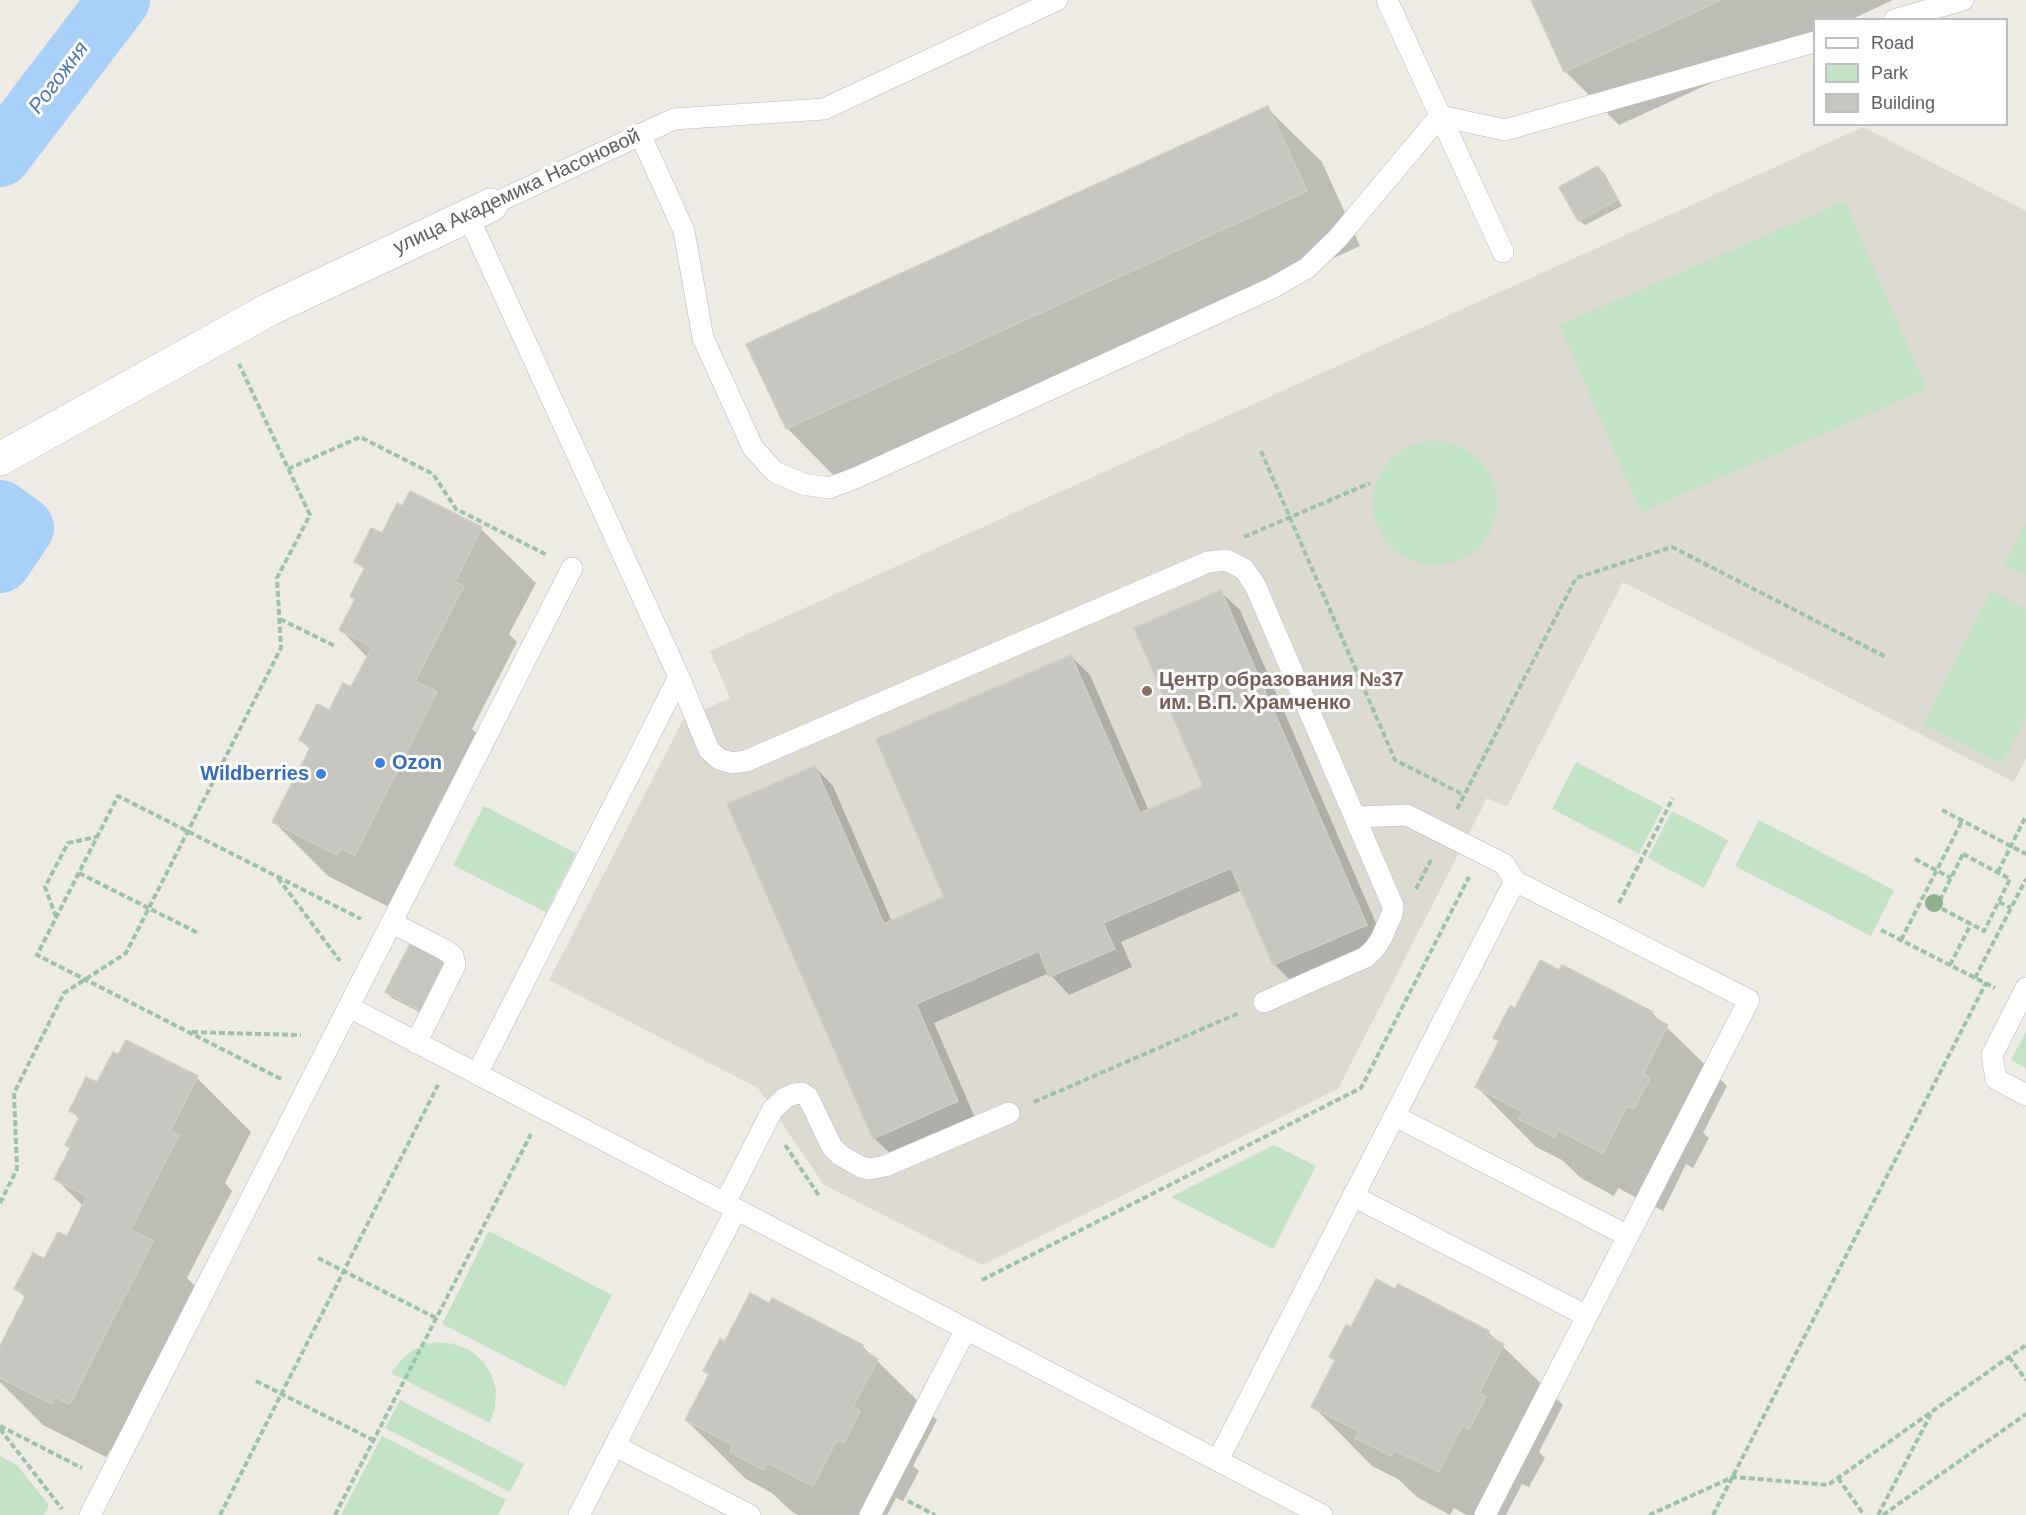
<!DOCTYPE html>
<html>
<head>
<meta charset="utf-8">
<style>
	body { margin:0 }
	#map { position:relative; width:2026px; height:1515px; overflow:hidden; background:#edebe3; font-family:Helvetica,sans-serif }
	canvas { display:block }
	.legend { position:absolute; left:1813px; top:18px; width:195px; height:108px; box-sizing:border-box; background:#fff; border:2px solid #bdbfc1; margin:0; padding:8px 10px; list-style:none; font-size:18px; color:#5b5e63 }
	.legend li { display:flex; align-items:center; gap:12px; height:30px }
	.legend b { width:30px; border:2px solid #bdbfc1 }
</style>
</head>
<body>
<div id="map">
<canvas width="2026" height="1515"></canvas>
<ul class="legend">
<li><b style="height:8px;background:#fff"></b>Road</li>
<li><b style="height:16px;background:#c2e3c4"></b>Park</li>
<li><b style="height:16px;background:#c8c6c0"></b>Building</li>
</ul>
</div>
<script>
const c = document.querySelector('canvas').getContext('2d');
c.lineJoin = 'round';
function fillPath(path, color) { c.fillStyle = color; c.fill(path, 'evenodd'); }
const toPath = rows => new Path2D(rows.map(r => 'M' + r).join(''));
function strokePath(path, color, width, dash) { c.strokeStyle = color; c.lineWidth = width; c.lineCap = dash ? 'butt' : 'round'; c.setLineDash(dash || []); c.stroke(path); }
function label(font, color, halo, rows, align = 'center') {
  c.font = font + ' Helvetica,sans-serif'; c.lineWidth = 6; c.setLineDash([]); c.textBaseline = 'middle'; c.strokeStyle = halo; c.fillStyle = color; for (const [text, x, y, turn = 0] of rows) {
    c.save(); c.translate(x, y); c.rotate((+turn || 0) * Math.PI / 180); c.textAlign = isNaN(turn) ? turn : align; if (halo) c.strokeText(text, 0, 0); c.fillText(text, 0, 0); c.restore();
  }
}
const education = toPath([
	[1863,127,2026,211,2026,758,2014,782,1623,582,1507,807,1487,798,1338,1089,982,1265,824,1185,758,1088,549,980,684,718,730,698,710,651]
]);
const green = toPath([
	[1845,201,1927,389,1641,512,1559,325],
	'1373 503a62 62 0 1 1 124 0a62 62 0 1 1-124 0Z',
	[2026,523,2026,576,2004,565],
	[1991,591,2026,609,2026,718,2002,764,1923,724],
	[1576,762,1663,807,1639,854,1552,809],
	[484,806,576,853,546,912,453,865],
	[1672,811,1728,840,1704,888,1648,858],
	[1759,820,1894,890,1871,936,1735,866],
	[2026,1032,2026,1068,2011,1060],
	[1274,1145,1316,1166,1273,1249,1171,1197],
	[489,1231,612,1295,565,1387,442,1324],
	[439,1342,454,1344,468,1349,482,1360,491,1374,496,1390,495,1407,490,1423,391,1373,400,1361,411,1351,425,1344],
	[400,1400,524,1464,510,1492,385,1428],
	[382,1436,506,1500,498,1515,341,1515],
	[0,1456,17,1465,49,1505,44,1515,0,1515]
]);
const shadow = toPath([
	[1532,0,1893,0,1850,20,1814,20,1814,36,1619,125,1565,71],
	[1267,108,1322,162,1360,246,841,483,787,428],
	[1598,168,1604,173,1622,206,1585,225,1579,220],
	[411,493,481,529,536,583,509,634,517,642,472,729,491,748,391,908,328,876,274,822,311,750,301,740,352,689,368,658,341,630,356,600,352,596,365,570,356,561,383,535,403,508],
	[1221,592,1240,610,1385,944,1293,983,1274,964,1242,890,1121,942,1132,967,1069,995,1049,973,934,1023,976,1120,893,1156,874,1138,815,767,833,786,892,922,946,898,1071,656,1090,675,1149,811,1205,786],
	[410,946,427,1016,392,998,387,992],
	[1516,1010,1652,1013,1727,1086,1703,1133,1709,1138,1693,1168,1686,1164,1663,1211,1618,1188,1614,1196,1581,1178,1562,1160,1536,1147,1477,1087,1500,1042,1495,1038],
	[197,1078,251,1132,225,1183,232,1191,187,1278,206,1297,124,1457,110,1450,106,1457,43,1425,0,1382,0,1350,26,1298,16,1289,67,1238,84,1207,56,1179,71,1149,67,1145,80,1120,71,1110,98,1084],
	[1352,1329,1488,1332,1563,1405,1539,1452,1545,1458,1529,1487,1522,1484,1506,1515,1467,1515,1454,1508,1450,1515,1417,1497,1398,1479,1372,1466,1313,1406,1335,1361,1331,1357],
	[726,1343,862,1346,937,1420,913,1466,919,1471,903,1501,896,1498,887,1515,798,1515,791,1511,772,1493,746,1479,686,1420,710,1375,705,1371]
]);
const river = toPath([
	[0,156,119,0],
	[0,511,23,528,0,562]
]);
const building = toPath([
	[1531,0,1721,0,1564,72,1531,0],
	[1268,106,1307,191,786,429,746,344,1268,106],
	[1598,166,1617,200,1578,221,1559,187,1598,166],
	[410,491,482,527,455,582,464,586,415,681,437,692,355,855,341,848,337,855,272,822,311,746,299,740,317,704,329,710,343,683,351,687,372,647,339,630,355,599,350,596,365,567,354,562,371,528,382,533,397,503,402,506,410,491],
	[1221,590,1367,925,1273,965,1231,868,1103,923,1115,949,1049,977,1039,951,916,1004,958,1101,873,1139,727,804,815,766,884,924,944,897,876,739,1071,655,1140,813,1203,786,1134,628,1221,590],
	[410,944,446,962,421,1011,385,992,410,944],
	[1540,960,1559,970,1562,965,1607,988,1653,1012,1651,1016,1668,1025,1643,1074,1650,1078,1634,1109,1627,1106,1603,1153,1558,1130,1555,1137,1519,1119,1523,1112,1475,1087,1499,1041,1493,1038,1510,1006,1515,1008,1540,960],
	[126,1040,198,1076,170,1131,179,1135,130,1230,153,1241,70,1404,56,1397,52,1404,0,1378,0,1346,26,1295,14,1289,33,1253,44,1259,58,1232,67,1236,87,1196,54,1179,70,1148,65,1145,80,1116,69,1111,86,1077,97,1082,113,1052,118,1055,126,1040],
	[1376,1279,1395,1289,1398,1284,1489,1331,1487,1336,1504,1344,1479,1393,1486,1397,1469,1429,1462,1426,1439,1472,1394,1450,1391,1456,1355,1438,1359,1431,1311,1407,1335,1360,1329,1357,1346,1325,1351,1327,1376,1279],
	[750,1293,769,1303,772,1298,863,1345,861,1350,878,1359,853,1407,860,1411,844,1443,837,1440,813,1486,768,1463,764,1470,730,1452,733,1445,685,1420,709,1374,703,1371,720,1339,725,1341,750,1293]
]);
const path = toPath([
	[1261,451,1395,760,1464,795],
	[288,469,360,437,433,474,456,509,547,555],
	[1244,537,1370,483],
	[280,619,335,646],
	[1457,809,1576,578,1672,547,1886,657],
	[1942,810,2026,854],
	[1963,854,2010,879,1984,931,1937,906,1963,854],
	[1915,859,1951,878],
	[1998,872,2026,816],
	[79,873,198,933],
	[278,878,340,961],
	[1416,889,1432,858],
	[1999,902,2011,908],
	[1619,903,1673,798],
	[56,917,45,887,68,843,96,837],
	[1881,930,1995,988],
	[1901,940,1962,821],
	[1950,965,1971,924],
	[1975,978,2026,879],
	[192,1032,301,1035],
	[281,1079,37,955,118,796,361,919],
	[1034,1102,1239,1013],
	[785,1145,820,1197],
	[0,1203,17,1169,14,1093,64,993,126,953,281,648,277,578,310,515,239,364],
	[318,1258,436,1318],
	[982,1280,1361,1088,1469,877],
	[2009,1357,2026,1380],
	[256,1381,373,1440],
	[0,1426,82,1468],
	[0,1429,62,1509],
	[1838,1478,1864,1515],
	[908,1501,935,1515],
	[220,1515,438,1085],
	[335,1515,531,1134],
	[1649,1515,1733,1477,1828,1485,2026,1345],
	[1713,1515,1986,983],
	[1878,1515,1932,1412],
	[1883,1515,2026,1414]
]);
const lane = toPath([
	[1387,0,1503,252],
	[1894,20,1963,0],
	[640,134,684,231,703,338,753,448,775,472,803,484,829,488,858,477,1272,288,1307,268,1337,239,1440,116,1505,130,1814,42],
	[491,205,674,119,824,109,1057,0],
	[468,216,679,677,477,1074],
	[679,677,709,750,719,759,732,763,746,761,1208,562,1226,560,1244,569,1255,585,1393,906,1392,914,1381,939,1375,948,1366,957,1264,1002],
	[1356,817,1407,815,1504,864,1515,881],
	[392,923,445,950,453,956,455,965,416,1043],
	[2026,988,1992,1055,1996,1079,2026,1095],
	[349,1007,1322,1515],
	[1395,1116,1628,1236],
	[1353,1196,1587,1316],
	[725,1203,773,1109,785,1098,794,1094,802,1093,808,1097,832,1147,840,1155,861,1167,869,1169,885,1166,1009,1113],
	[615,1446,750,1515],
	[1218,1460,1515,881,1749,1000,1485,1515],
	[90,1515,572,568],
	[579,1515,736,1210],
	[870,1515,966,1329]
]);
const street = toPath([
	[0,459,270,309,491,205]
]);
const trees = [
	[1934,903]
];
const markers = [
	[1147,691,6,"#8d6e63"],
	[380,763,6,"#3f7fe0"],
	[321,774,6,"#3f7fe0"]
];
const streetNames = [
	["улица Академика Насоновой",517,192,-25]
];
const educationNames = [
	["Центр образования №37",1159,680],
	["им. В.П. Храмченко",1159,703]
];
const shopNames = [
	["Ozon",392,763],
	["Wildberries",309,774,"right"]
];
const waterNames = [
	["Рогожня",59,78,-53]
];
fillPath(education, '#dddad2');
fillPath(green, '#c2e3c4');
fillPath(shadow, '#0003');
strokePath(river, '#a8d0f8', 62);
fillPath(building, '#c8c6c0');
strokePath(building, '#d1cdc2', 1.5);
strokePath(lane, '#b6b8bd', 22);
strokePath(street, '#b6b8bd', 34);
strokePath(path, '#9cc3aa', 4, [6, 3]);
strokePath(lane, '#fff', 21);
strokePath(street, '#fff', 33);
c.fillStyle = '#8bb18b';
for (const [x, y] of trees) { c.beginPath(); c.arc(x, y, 9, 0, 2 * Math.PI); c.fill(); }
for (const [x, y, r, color] of markers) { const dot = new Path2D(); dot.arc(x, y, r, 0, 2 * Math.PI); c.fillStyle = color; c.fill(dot); strokePath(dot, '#fff', 2); }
label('20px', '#5b5e63', '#fff', streetNames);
label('bold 20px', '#785e54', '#fff', educationNames, 'left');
label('bold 20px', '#366cbe', '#fff', shopNames, 'left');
label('italic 21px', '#4976b2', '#fff', waterNames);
</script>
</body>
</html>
